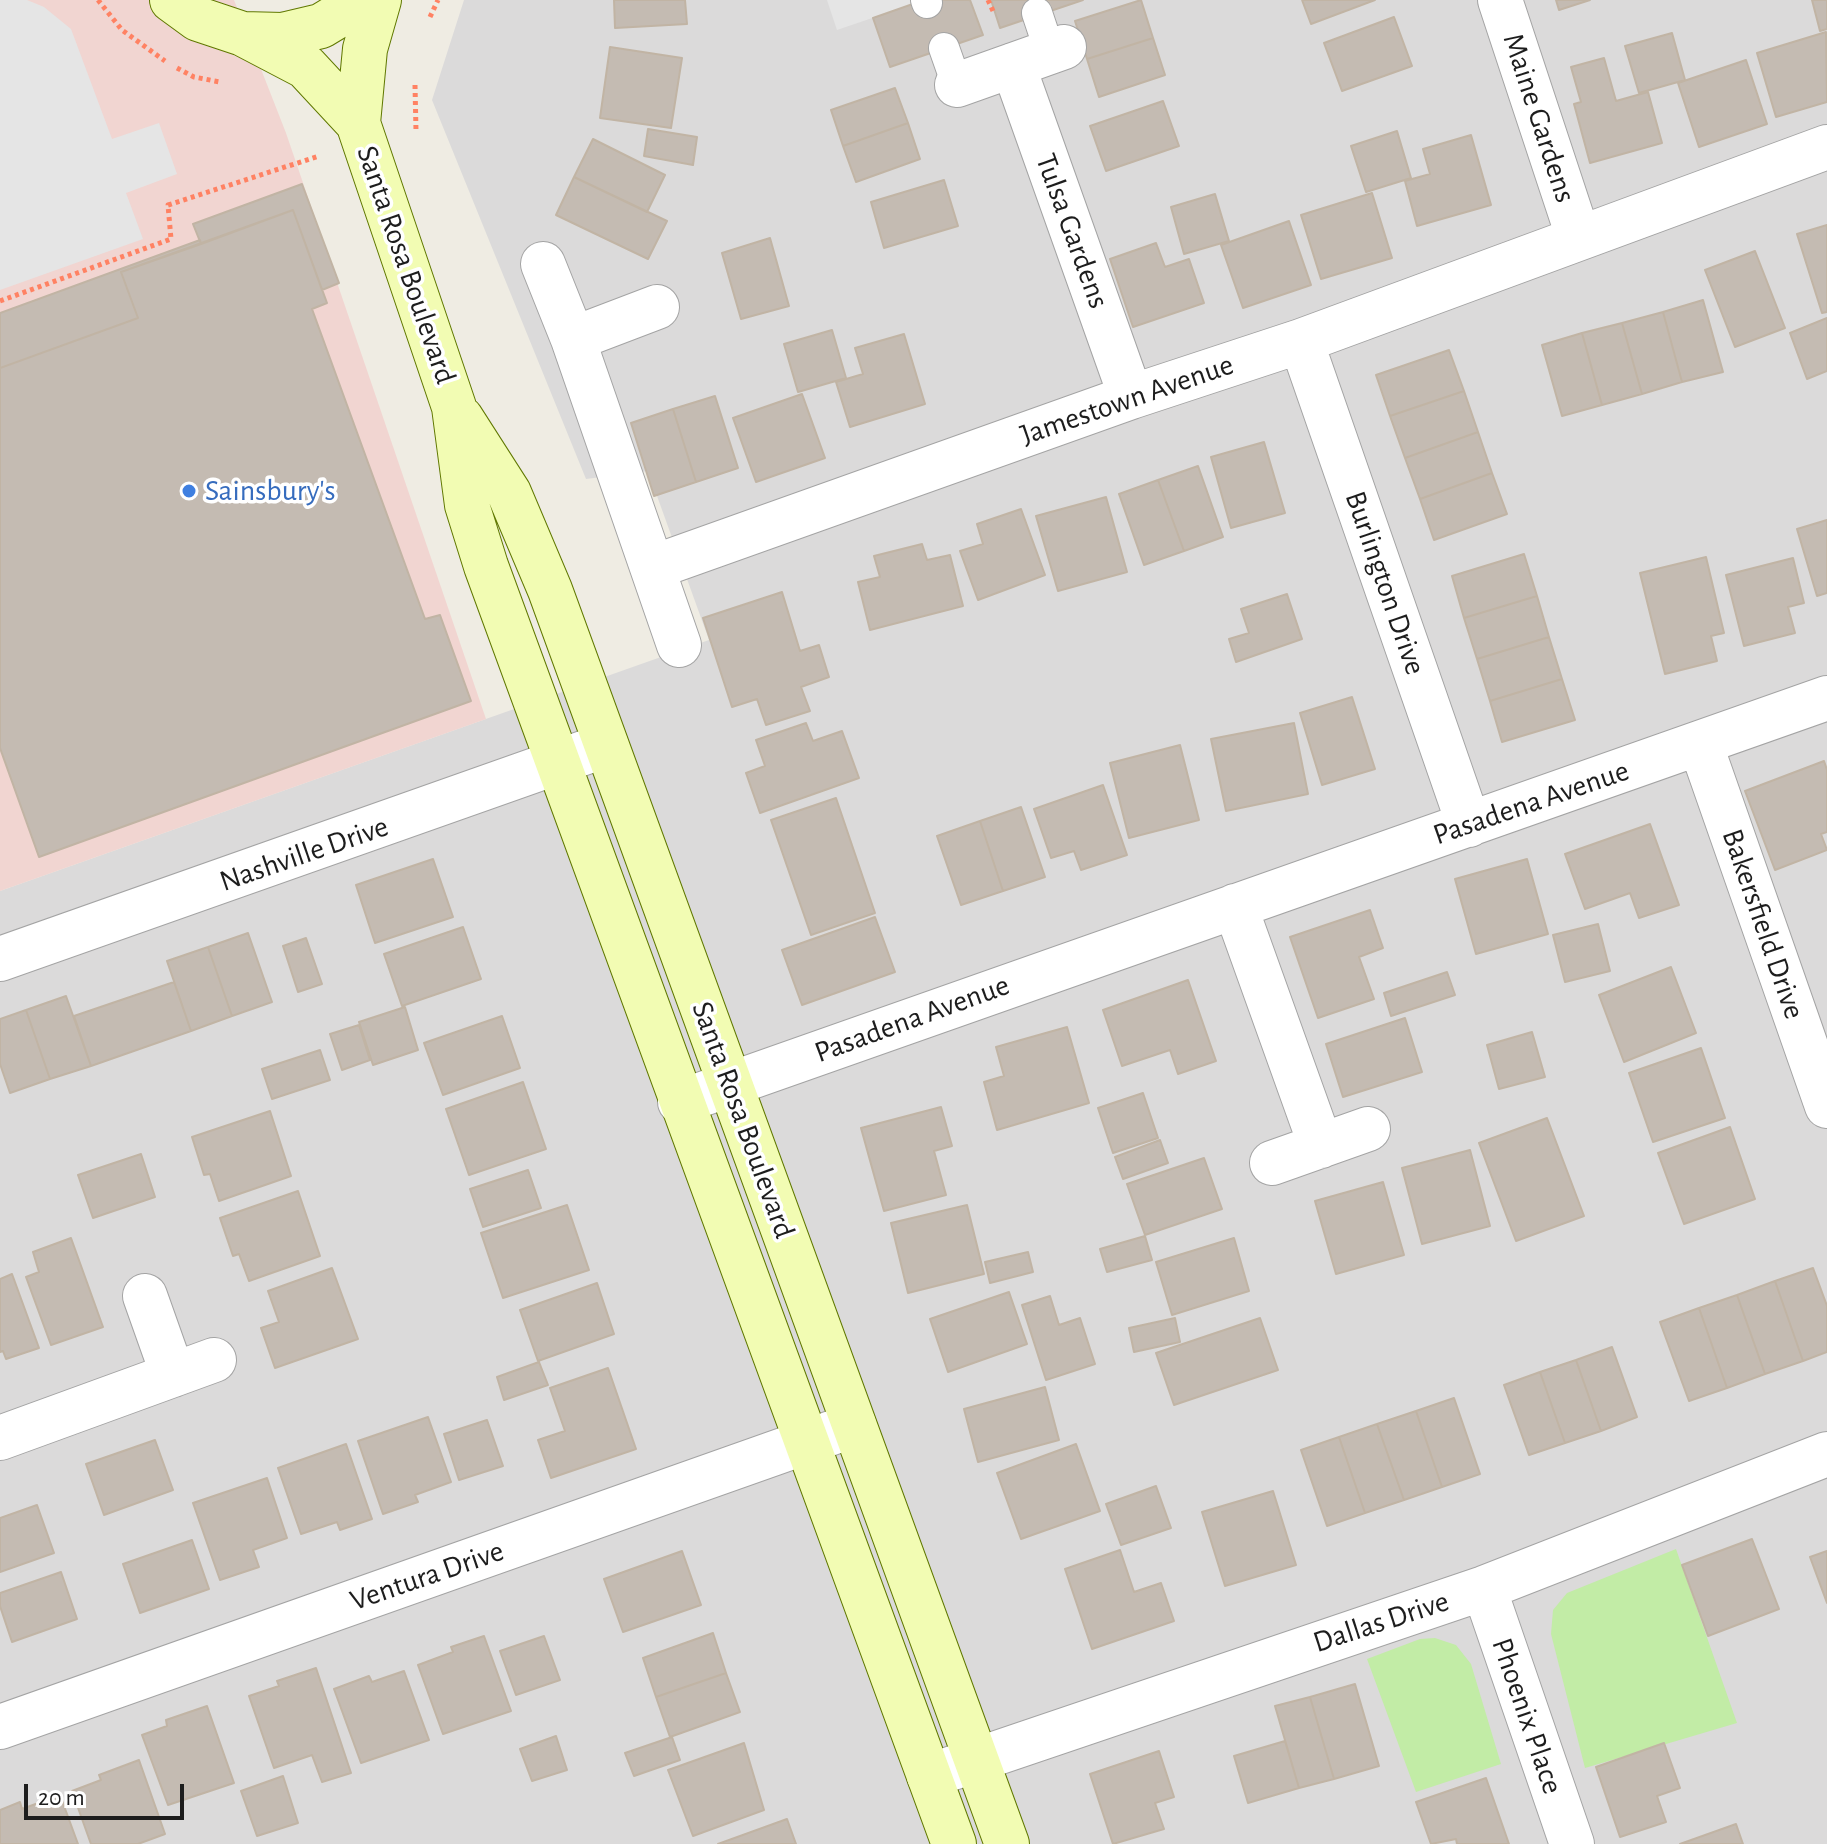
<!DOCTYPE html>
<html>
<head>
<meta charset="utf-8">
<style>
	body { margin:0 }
	#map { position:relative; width:1827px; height:1844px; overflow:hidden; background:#efece3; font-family:"Alegreya Sans",sans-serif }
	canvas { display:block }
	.scale { position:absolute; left:24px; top:1784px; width:160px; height:36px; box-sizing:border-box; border:4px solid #1d1d1d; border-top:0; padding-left:10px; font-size:24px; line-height:28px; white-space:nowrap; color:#1d1d1d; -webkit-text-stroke:6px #fff; paint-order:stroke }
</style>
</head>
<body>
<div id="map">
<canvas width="1827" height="1844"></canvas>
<div class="scale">20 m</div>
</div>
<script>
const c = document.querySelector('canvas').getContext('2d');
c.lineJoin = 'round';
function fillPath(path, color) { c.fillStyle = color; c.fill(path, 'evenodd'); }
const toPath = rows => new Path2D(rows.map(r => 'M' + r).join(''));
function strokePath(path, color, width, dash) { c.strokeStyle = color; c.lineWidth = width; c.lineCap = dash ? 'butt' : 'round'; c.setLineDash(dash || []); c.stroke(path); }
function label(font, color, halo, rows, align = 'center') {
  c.font = font + ' "Alegreya Sans",sans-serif'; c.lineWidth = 7; c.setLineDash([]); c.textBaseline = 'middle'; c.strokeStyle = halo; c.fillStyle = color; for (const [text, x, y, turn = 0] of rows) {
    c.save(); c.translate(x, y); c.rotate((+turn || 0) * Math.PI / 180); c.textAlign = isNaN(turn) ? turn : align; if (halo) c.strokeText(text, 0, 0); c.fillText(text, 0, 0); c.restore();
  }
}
const residential = toPath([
	[464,0,1827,0,1827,1844,0,1844,0,891,709,640,648,471,586,479,432,100]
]);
const commercial = toPath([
	[0,0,234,0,286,133,486,719,0,891]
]);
const grass = toPath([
	[1676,1549,1737,1723,1585,1768,1551,1634,1553,1610,1567,1593],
	[1435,1638,1456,1645,1471,1664,1501,1764,1416,1792,1367,1659,1420,1639]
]);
const parking = toPath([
	[0,0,27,0,44,7,71,29,112,139,159,123,177,174,126,193,143,239,0,290],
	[827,0,925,0,837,30]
]);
const building = toPath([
	[614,0,685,0,687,24,615,28,614,0],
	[924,0,970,0,983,35,890,67,873,18,924,0],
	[991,0,1083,0,1000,28,991,0],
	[1141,0,1153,38,1087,59,1075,21,1141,0],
	[1302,0,1375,0,1311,24,1302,0],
	[1556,0,1590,0,1559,10,1556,0],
	[1812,0,1827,0,1827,29,1820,31,1812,0],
	[1394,17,1412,66,1342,91,1324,43,1394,17],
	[1826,32,1827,102,1776,117,1757,53,1826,32],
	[1672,33,1685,80,1639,93,1625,46,1672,33],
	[1153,38,1165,75,1099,97,1087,59,1153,38],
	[610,47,682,58,671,128,600,118,610,47],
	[1604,58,1616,101,1648,92,1662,143,1590,163,1574,104,1581,102,1571,67,1604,58],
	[1746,60,1767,124,1699,147,1678,83,1746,60],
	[895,88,908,123,843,146,831,110,895,88],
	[1163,101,1179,146,1106,171,1090,126,1163,101],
	[908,123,920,159,856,182,843,146,908,123],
	[648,129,697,137,693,165,644,156,648,129],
	[1397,131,1411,178,1366,192,1351,146,1397,131],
	[1471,135,1491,205,1417,226,1405,181,1430,174,1423,149,1471,135],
	[593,139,665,175,647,212,574,177,593,139],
	[574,177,667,221,648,259,556,215,574,177],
	[944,180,958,226,884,248,871,202,944,180],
	[302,184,339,283,322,290,293,210,201,244,193,224,302,184],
	[1372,193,1392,258,1321,279,1301,215,1372,193],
	[1215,194,1229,241,1184,254,1171,207,1215,194],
	[293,210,327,303,312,309,425,619,440,615,471,701,39,857,0,748,0,368,138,318,121,272,293,210],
	[1289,221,1311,285,1243,308,1221,245,1289,221],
	[1827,225,1827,312,1822,313,1797,234,1827,225],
	[770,238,789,306,741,319,722,253,770,238],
	[200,240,201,244,121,272,138,318,0,368,0,313,200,240],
	[1156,243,1165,267,1189,259,1204,303,1133,327,1110,259,1156,243],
	[1755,251,1785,328,1735,347,1705,270,1755,251],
	[1703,300,1723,372,1682,382,1663,312,1703,300],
	[1663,312,1682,382,1642,394,1622,323,1663,312],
	[1827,318,1827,371,1807,379,1790,333,1827,318],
	[1622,323,1642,394,1602,405,1582,333,1622,323],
	[832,330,846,378,798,392,784,344,832,330],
	[1582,333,1602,405,1562,416,1542,345,1582,333],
	[904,334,925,404,850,427,836,382,863,374,855,348,904,334],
	[1449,350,1464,391,1390,416,1376,375,1449,350],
	[1464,391,1478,432,1405,458,1390,416,1464,391],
	[802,394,825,458,756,482,733,418,802,394],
	[715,396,738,468,696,482,673,409,715,396],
	[673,409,696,482,654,496,631,423,673,409],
	[1478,432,1492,473,1420,499,1405,458,1478,432],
	[1264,442,1285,513,1231,528,1211,457,1264,442],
	[1198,466,1223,537,1184,551,1158,480,1198,466],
	[1492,473,1507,514,1434,540,1420,499,1492,473],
	[1158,480,1184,551,1144,565,1119,494,1158,480],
	[1106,497,1127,572,1058,591,1036,516,1106,497],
	[1021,509,1045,575,978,600,960,551,983,544,977,524,1021,509],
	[1827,520,1827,593,1817,596,1797,529,1827,520],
	[922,544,927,560,950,555,963,606,870,630,858,582,880,577,874,556,922,544],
	[1524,554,1537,596,1464,618,1452,576,1524,554],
	[1706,557,1724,633,1711,636,1717,661,1665,674,1640,573,1706,557],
	[1793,558,1804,603,1788,607,1795,633,1744,646,1726,575,1793,558],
	[782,592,800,651,819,645,829,677,801,687,810,711,766,725,757,699,732,707,703,618,782,592],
	[1287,594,1302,639,1236,662,1229,639,1249,633,1241,609,1287,594],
	[1537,596,1549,637,1477,659,1464,618,1537,596],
	[1549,637,1562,679,1490,701,1477,659,1549,637],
	[1562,679,1575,720,1502,742,1490,701,1562,679],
	[1352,697,1375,769,1322,785,1300,713,1352,697],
	[806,723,813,741,842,731,859,778,760,813,746,773,765,766,756,740,806,723],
	[1294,723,1308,794,1226,811,1211,739,1294,723],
	[1180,745,1199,820,1129,838,1110,763,1180,745],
	[1824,761,1827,770,1827,832,1821,834,1827,850,1775,870,1745,791,1824,761],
	[1103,785,1127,855,1081,870,1074,851,1051,858,1034,809,1103,785],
	[836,798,875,913,811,935,771,820,836,798],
	[1021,807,1045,877,1003,891,980,821,1021,807],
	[980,821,1003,891,961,905,937,836,980,821],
	[1650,824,1679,905,1639,918,1630,893,1585,909,1565,854,1650,824],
	[433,859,453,917,375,943,356,885,433,859],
	[1527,859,1548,934,1476,954,1455,879,1527,859],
	[1370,910,1383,948,1359,957,1374,999,1318,1018,1290,937,1370,910],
	[875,917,895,972,802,1005,782,950,875,917],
	[1598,924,1610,971,1565,982,1553,935,1598,924],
	[463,927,481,979,402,1006,384,954,463,927],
	[248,933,272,1002,232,1016,208,947,248,933],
	[306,938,322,984,298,992,283,946,306,938],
	[208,947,232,1016,191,1031,167,961,208,947],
	[1671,967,1696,1033,1624,1062,1599,995,1671,967],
	[1447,972,1455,995,1391,1016,1384,993,1447,972],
	[1188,980,1216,1061,1178,1074,1170,1050,1122,1066,1103,1010,1188,980],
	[174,982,191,1031,91,1066,74,1016,174,982],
	[66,996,91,1066,50,1079,26,1010,66,996],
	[405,1007,418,1050,373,1065,359,1022,405,1007],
	[26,1010,50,1079,10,1093,0,1064,0,1019,26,1010],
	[502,1016,520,1068,443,1095,424,1043,502,1016],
	[1405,1018,1422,1072,1343,1097,1326,1044,1405,1018],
	[359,1025,370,1060,342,1070,330,1034,359,1025],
	[1067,1027,1089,1103,997,1130,984,1082,1004,1076,996,1047,1067,1027],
	[1532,1032,1545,1077,1499,1089,1487,1045,1532,1032],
	[1701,1048,1725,1118,1653,1142,1629,1073,1701,1048],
	[320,1050,330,1080,272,1099,262,1069,320,1050],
	[523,1082,546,1149,469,1175,446,1109,523,1082],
	[1143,1093,1158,1138,1113,1153,1098,1108,1143,1093],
	[941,1107,952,1146,934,1151,946,1195,884,1211,861,1128,941,1107],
	[270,1111,291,1176,219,1201,210,1174,204,1175,192,1137,270,1111],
	[1547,1118,1584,1216,1516,1241,1479,1143,1547,1118],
	[1730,1127,1755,1199,1684,1224,1658,1153,1730,1127],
	[1160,1140,1168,1163,1123,1179,1115,1157,1160,1140],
	[1470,1150,1490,1226,1422,1244,1402,1168,1470,1150],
	[141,1154,155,1197,93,1218,78,1175,141,1154],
	[1204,1158,1222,1209,1145,1235,1127,1184,1204,1158],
	[528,1170,541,1208,483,1227,470,1189,528,1170],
	[1383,1182,1404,1255,1336,1274,1315,1201,1383,1182],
	[298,1191,320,1256,249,1281,239,1254,233,1256,220,1218,298,1191],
	[567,1205,589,1270,503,1298,481,1233,567,1205],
	[967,1205,984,1274,908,1293,891,1223,967,1205],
	[1145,1236,1152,1260,1107,1272,1100,1249,1145,1236],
	[71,1238,103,1327,51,1345,26,1277,39,1272,33,1252,71,1238],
	[1234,1238,1249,1291,1172,1315,1156,1262,1234,1238],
	[1028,1252,1033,1272,990,1283,985,1262,1028,1252],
	[332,1268,358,1339,275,1368,261,1328,279,1322,268,1291,332,1268],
	[1813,1268,1827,1306,1827,1352,1803,1361,1775,1281,1813,1268],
	[12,1274,39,1348,6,1359,3,1351,0,1352,0,1279,12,1274],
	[1775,1281,1803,1361,1765,1374,1737,1295,1775,1281],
	[597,1283,614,1334,538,1361,520,1310,597,1283],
	[1009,1292,1027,1344,948,1372,930,1319,1009,1292],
	[1737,1295,1765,1374,1727,1388,1699,1308,1737,1295],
	[1050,1296,1059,1325,1080,1318,1095,1364,1046,1380,1022,1305,1050,1296],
	[1699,1308,1727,1388,1689,1401,1660,1322,1699,1308],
	[1175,1318,1180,1342,1134,1352,1129,1328,1175,1318],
	[1260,1318,1278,1370,1174,1405,1156,1353,1260,1318],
	[1612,1347,1637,1417,1601,1431,1576,1360,1612,1347],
	[1576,1360,1601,1431,1565,1443,1540,1372,1576,1360],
	[539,1362,548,1385,504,1400,497,1377,539,1362],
	[608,1368,636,1449,551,1478,538,1440,565,1431,550,1388,608,1368],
	[1540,1372,1565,1443,1529,1455,1504,1385,1540,1372],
	[1045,1387,1059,1440,978,1462,964,1409,1045,1387],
	[1454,1398,1480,1474,1442,1487,1416,1411,1454,1398],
	[1416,1411,1442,1487,1404,1500,1377,1424,1416,1411],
	[428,1417,451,1482,415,1495,418,1502,383,1514,358,1441,428,1417],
	[487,1420,503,1466,459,1480,444,1434,487,1420],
	[1377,1424,1404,1500,1365,1513,1339,1437,1377,1424],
	[1339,1437,1365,1513,1327,1526,1301,1450,1339,1437],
	[155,1440,173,1490,104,1515,86,1464,155,1440],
	[346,1444,372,1519,340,1530,337,1522,301,1534,278,1468,346,1444],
	[1076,1444,1100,1511,1021,1539,997,1473,1076,1444],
	[267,1478,287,1538,253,1550,259,1567,220,1580,193,1503,267,1478],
	[1156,1486,1171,1528,1121,1545,1106,1504,1156,1486],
	[1273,1491,1296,1565,1225,1586,1202,1512,1273,1491],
	[37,1505,54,1553,0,1572,0,1518,37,1505],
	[1752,1539,1779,1609,1708,1636,1682,1565,1752,1539],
	[192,1540,209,1589,140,1613,123,1564,192,1540],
	[1120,1550,1134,1592,1161,1583,1174,1621,1092,1649,1065,1569,1120,1550],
	[682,1551,701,1605,623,1632,604,1579,682,1551],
	[1827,1551,1827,1603,1810,1557,1827,1551],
	[61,1572,77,1619,12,1642,0,1606,0,1593,61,1572],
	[713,1633,726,1673,656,1697,643,1658,713,1633],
	[484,1636,511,1711,443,1734,418,1665,453,1652,451,1647,484,1636],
	[544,1636,560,1680,516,1695,500,1651,544,1636],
	[316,1668,351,1773,322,1782,312,1755,274,1768,249,1696,279,1686,277,1681,316,1668],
	[404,1671,429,1740,361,1763,334,1689,369,1676,372,1682,404,1671],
	[726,1673,740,1712,670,1737,656,1697,726,1673],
	[1355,1684,1379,1766,1334,1779,1310,1697,1355,1684],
	[1310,1697,1334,1779,1299,1788,1275,1706,1310,1697],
	[207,1706,234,1783,168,1805,142,1735,167,1726,166,1720,207,1706],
	[556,1736,567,1770,532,1781,520,1749,556,1736],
	[672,1737,680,1760,634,1776,625,1753,672,1737],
	[1285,1741,1299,1788,1248,1803,1234,1756,1285,1741],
	[744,1743,764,1810,693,1836,668,1770,744,1743],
	[1664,1743,1680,1788,1657,1796,1666,1822,1620,1837,1596,1767,1664,1743],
	[1159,1751,1174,1797,1155,1803,1164,1829,1113,1844,1090,1774,1159,1751],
	[139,1760,165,1834,138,1844,91,1844,72,1791,101,1780,99,1775,139,1760],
	[283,1776,298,1823,257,1836,241,1791,283,1776],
	[1486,1778,1509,1844,1457,1844,1456,1839,1431,1844,1416,1802,1486,1778],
	[60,1795,78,1844,0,1844,0,1810,20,1802,22,1809,60,1795],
	[787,1819,796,1844,718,1844,787,1819],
	[1736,1824,1743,1844,1680,1844,1736,1824]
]);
const path = toPath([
	[98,0,122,30,165,61],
	[988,0,993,11],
	[430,17,438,0],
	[177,68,194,77,220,82],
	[415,85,416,131],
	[0,301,171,239,168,205,319,156]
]);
const lane = toPath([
	[926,0,927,3],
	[1037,13,1050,52],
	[944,48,957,85]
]);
const street = toPath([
	[1500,0,1578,236],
	[1013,65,1131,397],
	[957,85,1064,47],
	[543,264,573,339],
	[657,307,573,339,679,645],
	[1301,341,1469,825],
	[654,567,1131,397,1301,341,1827,147],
	[1700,743,1827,1106],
	[1235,906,1321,1146],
	[0,959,606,745],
	[680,1102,1827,698],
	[1272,1163,1368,1129],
	[145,1296,173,1375],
	[0,1438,214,1360],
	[1484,1588,1572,1844],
	[0,1727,854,1425],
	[929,1776,1484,1588,1827,1454]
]);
const secondary = toPath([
	[172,0,198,19,243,34,283,35,321,26,364,0],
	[243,34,306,67,358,123,454,407,467,505,486,566,954,1844],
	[358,123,365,49,379,0],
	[461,418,509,493,550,590,1007,1844]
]);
const markers = [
	[189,491,8,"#3f7fe0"]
];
const streetNames = [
	["Maine Gardens",1539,118,72],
	["Tulsa Gardens",1072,231,70],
	["Santa Rosa Boulevard",406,265,71],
	["Jamestown Avenue",1127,400,-19],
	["Burlington Drive",1385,583,71],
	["Pasadena Avenue",1531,803,-19],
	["Nashville Drive",304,854,-19],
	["Bakersfield Drive",1763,924,71],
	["Pasadena Avenue",912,1019,-20],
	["Santa Rosa Boulevard",743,1120,70],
	["Ventura Drive",427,1576,-19],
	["Dallas Drive",1381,1622,-18],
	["Phoenix Place",1527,1716,71]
];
const shopNames = [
	["Sainsbury's",205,491]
];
fillPath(residential, '#dbdada');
fillPath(commercial, '#f1d5d1');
fillPath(grass, '#c2eca6');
fillPath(parking, '#e5e5e5');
fillPath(building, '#c4bbb2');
strokePath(building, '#c1b4a4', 2);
strokePath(lane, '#a4a4a4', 32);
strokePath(street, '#a4a4a4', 46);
strokePath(secondary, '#607800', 46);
strokePath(path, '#ff8263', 5, [4, 4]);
strokePath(lane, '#fff', 30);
strokePath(street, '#fff', 44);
strokePath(secondary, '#f2fcb3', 44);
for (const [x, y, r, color] of markers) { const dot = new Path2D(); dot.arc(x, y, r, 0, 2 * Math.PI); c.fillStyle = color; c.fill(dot); strokePath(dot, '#fff', 3); }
label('30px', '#1d1d1d', '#fff', streetNames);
label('30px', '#366cbe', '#fff', shopNames, 'left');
</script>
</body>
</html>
